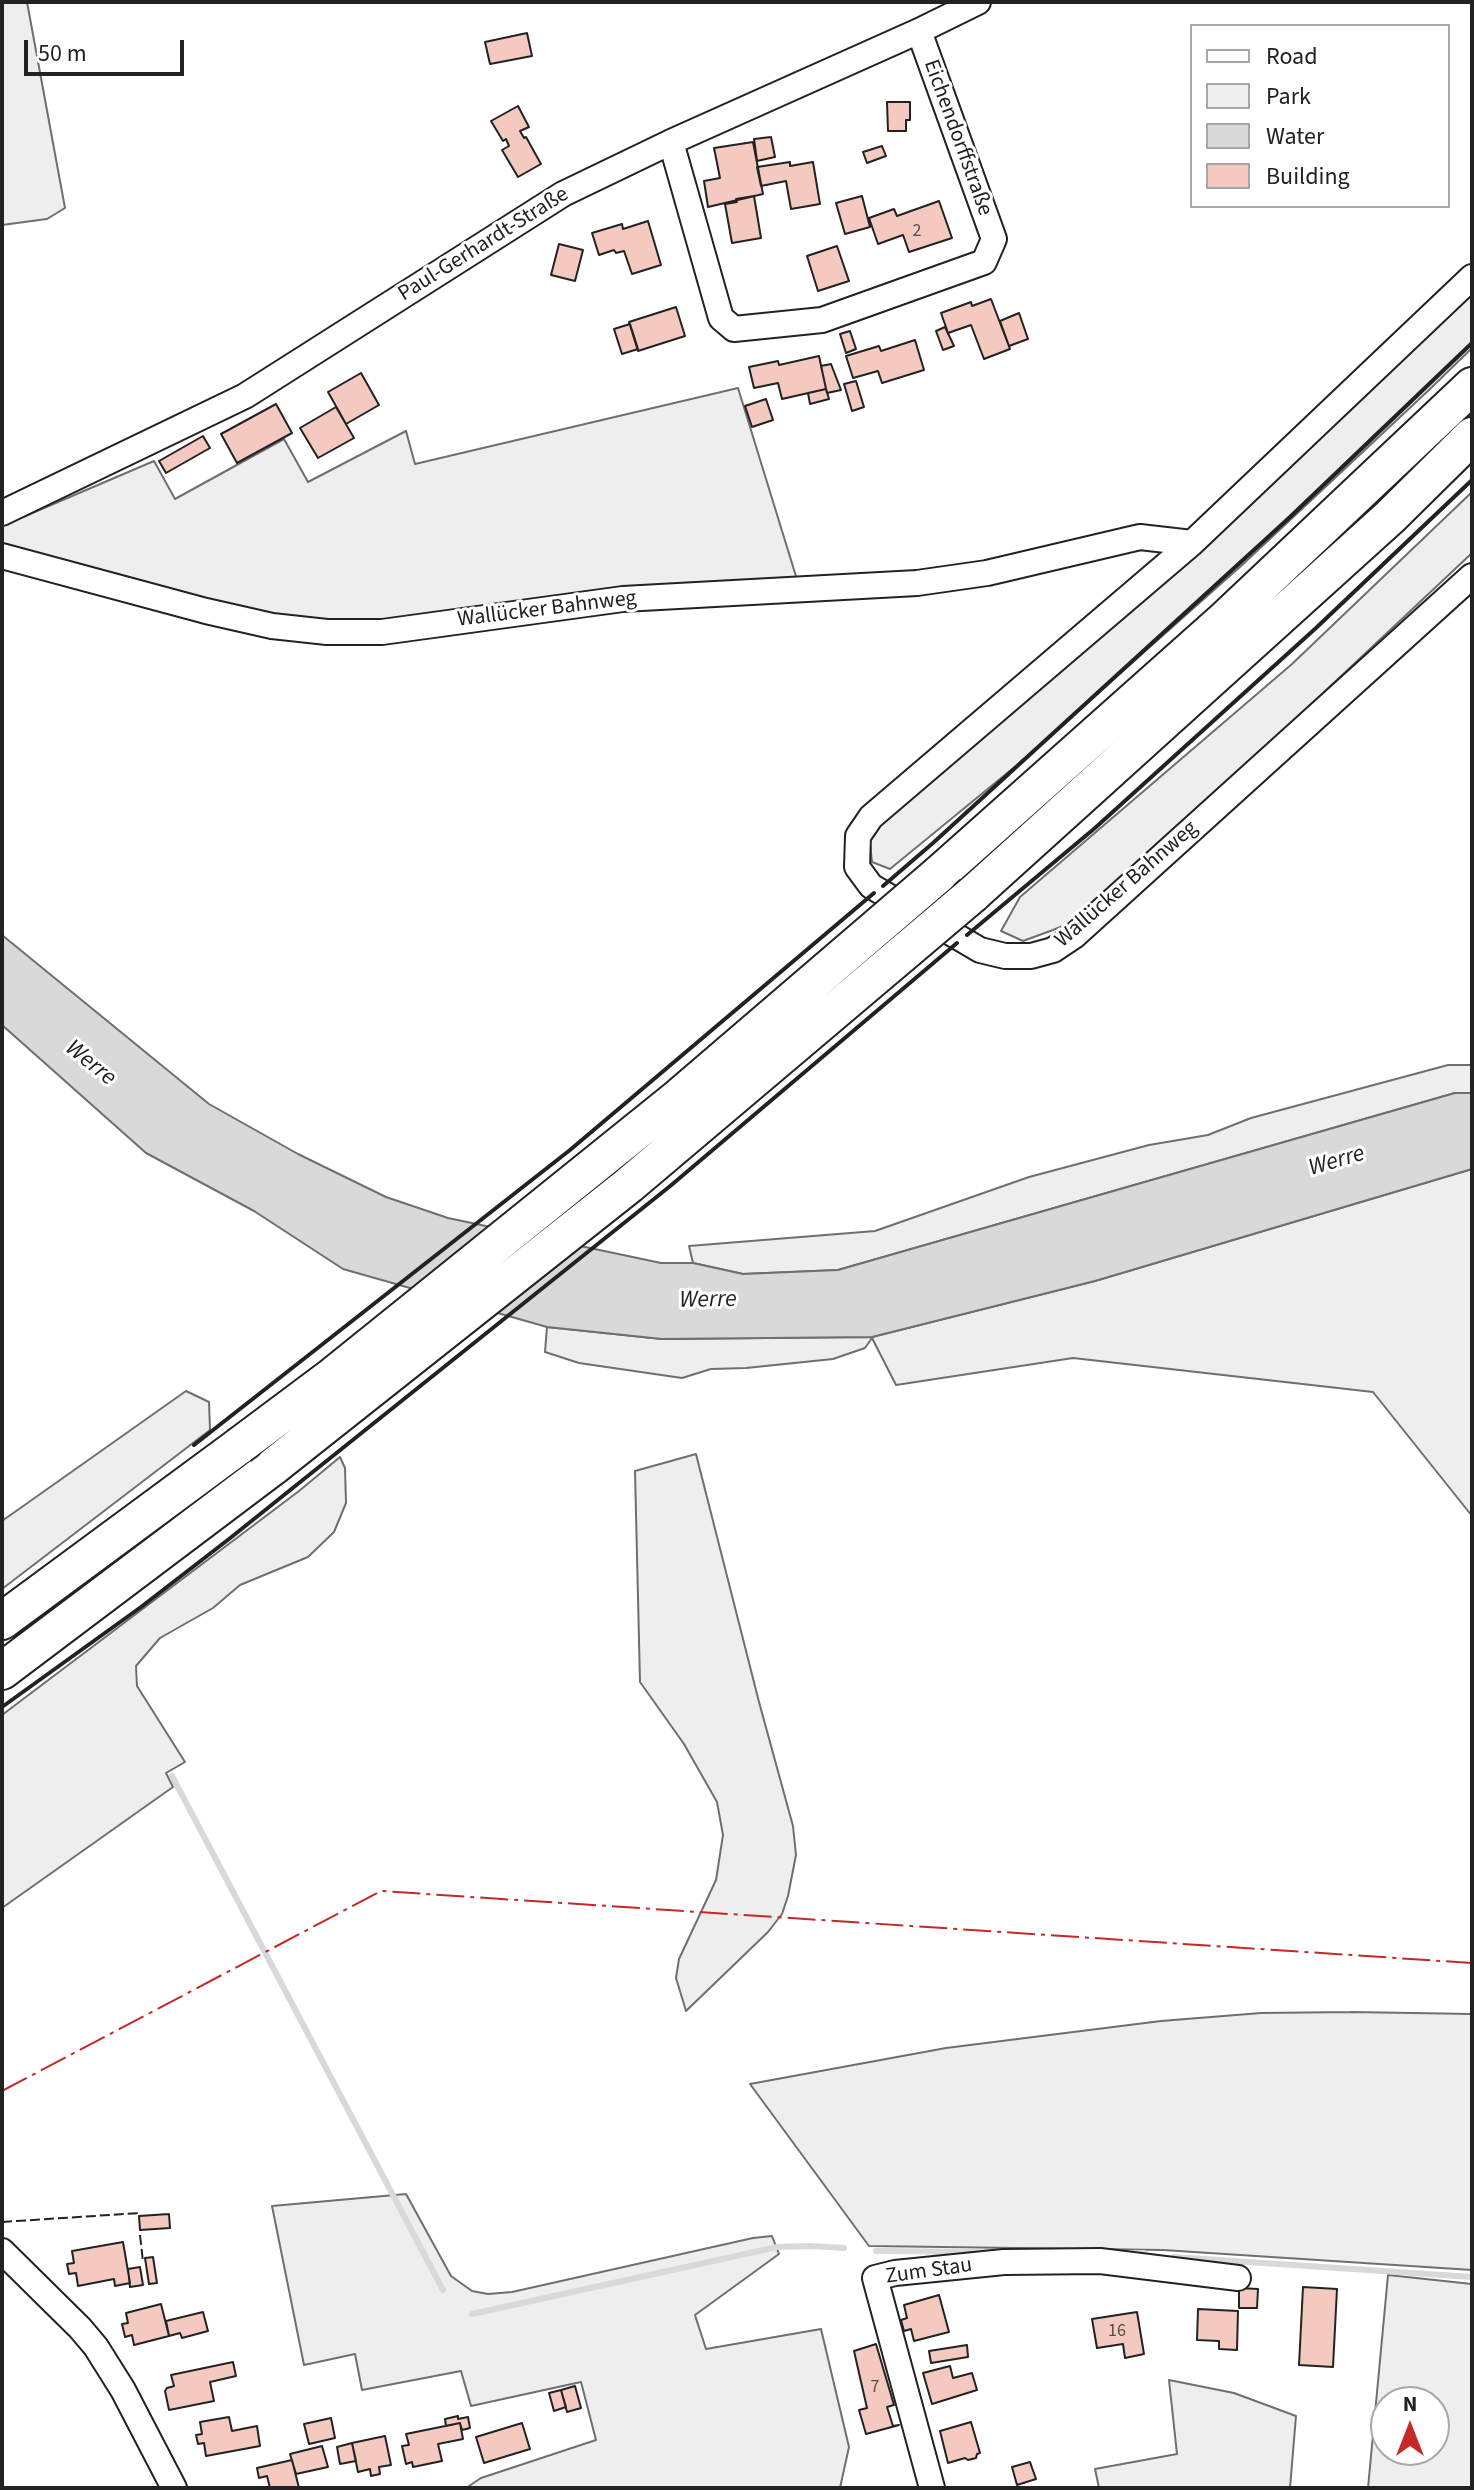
<!DOCTYPE html>
<html>
<head>
<meta charset="utf-8">
<style>
	body { margin:0 }
	#map { position:relative; width:1474px; height:2490px; overflow:hidden; background:#fff; font-family:"Source Sans 3",sans-serif }
	canvas { display:block }
	.frame { position:absolute; inset:0; border:4px solid #222; pointer-events:none }
	.legend { position:absolute; left:1190px; top:24px; width:260px; height:184px; box-sizing:border-box; background:#fff; border:2px solid #a7a7a7; margin:0; padding:10px 14px; list-style:none; font-size:24px; color:#222 }
	.legend li { display:flex; align-items:center; gap:16px; height:40px }
	.legend b { width:40px; border:2px solid #a7a7a7 }
	.north { position:absolute; left:1370px; top:2386px; width:80px; height:80px; box-sizing:border-box; background:#fff; border:2px solid #a7a7a7; border-radius:50%; rotate:0deg; font-size:22px; font-weight:700; line-height:32px; text-align:center; color:#222 }
	.north::after { content:''; display:block; margin:auto; width:28px; height:36px; background:#c62828; clip-path:polygon(50% 0,100% 100%,50% 72%,0 100%) }
	.scale { position:absolute; left:24px; top:40px; width:160px; height:36px; box-sizing:border-box; border:4px solid #222; border-top:0; padding-left:10px; font-size:24px; line-height:28px; white-space:nowrap; color:#222; -webkit-text-stroke:6px #fff; paint-order:stroke }
</style>
</head>
<body>
<div id="map">
<canvas width="1474" height="2490"></canvas>
<div class="frame"></div>
<ul class="legend">
<li><b style="height:10px;background:#fff"></b>Road</li>
<li><b style="height:22px;background:#eee"></b>Park</li>
<li><b style="height:22px;background:#d9d9d9"></b>Water</li>
<li><b style="height:22px;background:#f3c9c0"></b>Building</li>
</ul>
<div class="north">N</div>
<div class="scale">50 m</div>
</div>
<script>
const c = document.querySelector('canvas').getContext('2d');
c.lineJoin = 'round';
function fillPath(path, color) { c.fillStyle = color; c.fill(path, 'evenodd'); }
const toPath = rows => new Path2D(rows.map(r => 'M' + r).join(''));
function strokePath(path, color, width, dash) { c.strokeStyle = color; c.lineWidth = width; c.lineCap = dash ? 'butt' : 'round'; c.setLineDash(dash || []); c.stroke(path); }
function label(font, color, halo, rows, align = 'center') {
  c.font = font + ' "Source Sans 3",sans-serif'; c.lineWidth = 6; c.setLineDash([]); c.textBaseline = 'middle'; c.strokeStyle = halo; c.fillStyle = color; for (const [text, x, y, turn = 0] of rows) {
    c.save(); c.translate(x, y); c.rotate((+turn || 0) * Math.PI / 180); c.textAlign = isNaN(turn) ? turn : align; if (halo) c.strokeText(text, 0, 0); c.fillText(text, 0, 0); c.restore();
  }
}
const green = toPath([
	[2,2,27,2,65,208,47,219,2,225,2,2],
	[1472,286,1472,348,1430,389,1241,566,1017,765,890,869,872,862,869,835,1472,286],
	[738,388,799,586,380,623,285,618,2,551,2,526,154,461,175,499,284,439,308,482,406,431,415,464,738,388],
	[1472,492,1472,553,1121,883,1075,921,1053,930,1023,941,1001,931,1020,897,1292,664,1472,492],
	[1448,1065,1472,1065,1472,1093,1455,1093,838,1270,743,1274,693,1263,689,1246,875,1231,1029,1177,1149,1145,1208,1135,1251,1118,1448,1065],
	[1472,1169,1472,1516,1373,1392,1073,1358,896,1385,872,1338,865,1348,833,1359,746,1368,711,1369,682,1378,579,1363,545,1352,547,1327,662,1339,872,1337,1095,1281,1472,1169],
	[186,1391,209,1402,210,1430,2,1589,2,1521,186,1391],
	[696,1454,759,1702,793,1826,796,1855,788,1896,782,1914,768,1932,686,2011,676,1978,679,1959,716,1880,723,1835,717,1802,684,1744,640,1682,635,1471,696,1454],
	[340,1457,345,1468,346,1503,334,1532,308,1557,240,1585,213,1608,160,1638,136,1666,137,1686,185,1762,166,1773,173,1787,2,1908,2,1715,299,1491,340,1457],
	[1351,2012,1472,2014,1472,2270,1163,2250,869,2246,750,2084,946,2048,1161,2021,1261,2013,1351,2012],
	[406,2194,451,2276,472,2291,488,2294,512,2292,753,2238,772,2236,779,2254,695,2315,706,2349,821,2329,849,2447,840,2488,466,2488,481,2478,596,2440,581,2382,471,2406,461,2371,362,2390,355,2354,304,2365,272,2206,406,2194],
	[1388,2275,1472,2284,1472,2488,1368,2488,1388,2275],
	[1386,2402,1434,2402,1434,2450,1386,2450,1386,2402],
	[1169,2380,1234,2393,1296,2416,1290,2488,1099,2488,1095,2469,1177,2454,1169,2380]
]);
const water = toPath([
	[2,935,209,1104,298,1154,386,1197,448,1218,661,1263,693,1263,743,1274,838,1270,1455,1093,1472,1093,1472,1169,1095,1281,872,1337,662,1339,547,1327,343,1269,254,1211,146,1153,2,1025,2,935]
]);
const stream = toPath([
	[172,1776,443,2290],
	[876,2251,988,2252],
	[1131,2253,1144,2253],
	[1174,2257,1472,2277],
	[472,2314,777,2247,810,2246,844,2248]
]);
const building = toPath([
	[527,33,532,56,490,64,485,42,527,33],
	[887,102,910,102,910,120,906,120,906,131,888,131,887,102],
	[518,106,529,127,520,131,524,138,526,137,541,164,518,177,502,150,509,146,506,139,503,141,491,121,518,106],
	[771,137,775,157,757,161,754,139,771,137],
	[753,142,763,194,708,207,704,181,720,178,714,148,753,142],
	[882,146,886,156,867,163,863,152,882,146],
	[790,162,790,166,813,162,820,204,791,209,786,181,761,186,757,167,790,162],
	[754,196,761,238,732,243,725,204,737,202,736,199,754,196],
	[862,196,870,227,845,234,836,203,862,196],
	[939,201,952,238,909,252,903,235,878,244,869,218,894,209,897,216,939,201],
	[648,221,661,265,632,274,624,251,616,253,614,250,599,255,592,233,622,224,623,229,648,221],
	[559,244,583,250,575,281,551,275,559,244],
	[837,246,849,281,818,291,807,256,837,246],
	[991,299,1010,349,984,359,971,325,948,333,941,313,971,302,972,306,991,299],
	[676,307,685,336,638,351,629,322,676,307],
	[1019,313,1028,339,1009,346,1000,321,1019,313],
	[630,324,638,349,622,354,614,329,630,324],
	[945,327,954,346,943,350,936,331,945,327],
	[850,331,856,349,846,353,840,334,850,331],
	[915,340,924,370,882,383,878,371,853,378,846,356,879,346,881,351,915,340],
	[819,356,826,389,782,399,778,383,754,388,749,367,778,361,779,365,819,356],
	[831,364,841,390,827,393,821,366,831,364],
	[361,373,379,405,346,424,328,392,361,373],
	[856,381,864,407,852,411,844,384,856,381],
	[826,389,829,399,810,404,808,393,826,389],
	[766,399,773,420,752,427,745,406,766,399],
	[276,404,292,433,237,463,221,434,276,404],
	[336,407,354,438,318,458,300,428,336,407],
	[203,436,210,448,166,473,159,461,203,436],
	[169,2214,170,2228,140,2230,139,2216,169,2214],
	[123,2242,130,2283,115,2286,114,2279,78,2286,76,2273,69,2274,67,2264,74,2263,72,2251,123,2242],
	[153,2257,157,2283,149,2284,145,2258,153,2257],
	[140,2267,143,2285,130,2287,128,2269,140,2267],
	[1303,2287,1337,2289,1333,2367,1299,2365,1303,2287],
	[1239,2288,1258,2289,1257,2308,1239,2308,1239,2288],
	[939,2295,949,2332,914,2341,911,2329,904,2331,901,2320,907,2318,904,2305,939,2295],
	[161,2304,169,2336,134,2345,132,2335,125,2337,122,2324,128,2323,126,2313,161,2304],
	[1198,2309,1238,2311,1237,2350,1219,2349,1219,2341,1197,2340,1198,2309],
	[203,2312,208,2331,182,2338,180,2333,169,2336,166,2321,203,2312],
	[1137,2312,1144,2354,1125,2358,1123,2344,1097,2348,1092,2319,1137,2312],
	[876,2344,894,2405,887,2407,893,2426,899,2425,866,2434,859,2410,867,2408,854,2351,876,2344],
	[967,2345,968,2357,931,2363,929,2351,967,2345],
	[233,2362,236,2376,210,2382,214,2401,169,2410,165,2391,167,2388,174,2386,171,2375,233,2362],
	[950,2366,953,2378,972,2373,977,2390,932,2404,923,2373,950,2366],
	[575,2386,581,2408,567,2412,561,2390,575,2386],
	[561,2390,566,2407,554,2411,549,2393,561,2390],
	[458,2416,458,2419,468,2417,470,2428,462,2430,460,2423,446,2426,445,2419,458,2416],
	[229,2417,232,2431,257,2426,260,2446,206,2456,204,2443,198,2444,196,2435,202,2434,200,2422,229,2417],
	[331,2418,335,2438,309,2444,304,2424,331,2418],
	[971,2422,980,2453,977,2454,976,2458,968,2460,965,2458,948,2463,940,2431,971,2422],
	[460,2423,463,2439,438,2444,442,2461,413,2467,412,2462,406,2464,402,2446,409,2445,406,2434,460,2423],
	[522,2423,530,2449,484,2463,476,2437,522,2423],
	[385,2436,391,2465,379,2467,380,2474,371,2476,370,2469,358,2472,352,2443,385,2436],
	[352,2443,356,2461,340,2464,337,2447,352,2443],
	[322,2446,328,2467,296,2474,290,2454,322,2446],
	[292,2460,299,2488,270,2488,267,2476,259,2478,257,2468,292,2460],
	[1030,2462,1036,2479,1017,2485,1012,2467,1030,2462]
]);
const minor = toPath([
	[671,142,721,318,734,329,822,320,984,262,994,239,919,31],
	[1472,277,1192,543,871,817,858,836,857,867,871,886,980,950,1005,956,1031,956,1053,950,1074,936,1472,576],
	[2,513,245,396,563,194,671,142,919,31,978,2],
	[2,556,206,611,272,626,327,632,382,632,623,599,917,583,987,573,1140,537,1192,543],
	[2,2251,80,2328,96,2347,123,2390,174,2488],
	[932,2488,875,2278,895,2273,1004,2262,1100,2261,1238,2278]
]);
const highway = toPath([
	[939,874,1222,622,1472,386],
	[973,894,1390,517,1472,436],
	[2,1621,239,1446],
	[2,1671,274,1466]
]);
const highwayBridge = toPath([
	[239,1446,330,1378,679,1097,939,874],
	[274,1466,629,1185,973,894]
]);
const fence = toPath([
	[2,2222,140,2213],
	[140,2235,143,2262]
]);
const wall = toPath([
	[883,886,933,843,1290,517,1472,343],
	[967,935,1095,828,1316,628,1472,480],
	[194,1445,570,1150,874,893],
	[2,1707,141,1607,229,1539,669,1187,957,943]
]);
const power = toPath([
	[2,2091,381,1891,1472,1963]
]);
const numberNames = [
	["2",917,232],
	["16",1117,2332],
	["7",875,2388]
];
const streetNames = [
	["Eichendorffstraße",957,138,70],
	["Paul-Gerhardt-Straße",484,245,-32],
	["Wallücker Bahnweg",547,610,-7],
	["Wallücker Bahnweg",1127,885,-41],
	["Zum Stau",929,2272,-8]
];
const waterNames = [
	["Werre",90,1064,39],
	["Werre",1337,1162,-16],
	["Werre",708,1301,-1]
];
fillPath(green, '#eee');
strokePath(green, '#6f6f6f', 2);
fillPath(water, '#d9d9d9');
strokePath(water, '#6f6f6f', 2);
strokePath(stream, '#d9d9d9', 6);
fillPath(building, '#f3c9c0');
strokePath(building, '#222', 2);
strokePath(minor, '#222', 28);
strokePath(highway, '#222', 40);
strokePath(minor, '#fff', 24);
strokePath(highway, '#fff', 36);
strokePath(highwayBridge, '#222', 40, []);
strokePath(highwayBridge, '#fff', 36);
strokePath(fence, '#222', 2, [10, 4]);
strokePath(wall, '#222', 4);
strokePath(power, '#c62828', 2, [28, 6, 4, 6]);
label('18px', '#564c4a', null, numberNames);
label('22px', '#222', '#fff', streetNames);
label('italic 24px', '#222', '#fff', waterNames);
</script>
</body>
</html>
